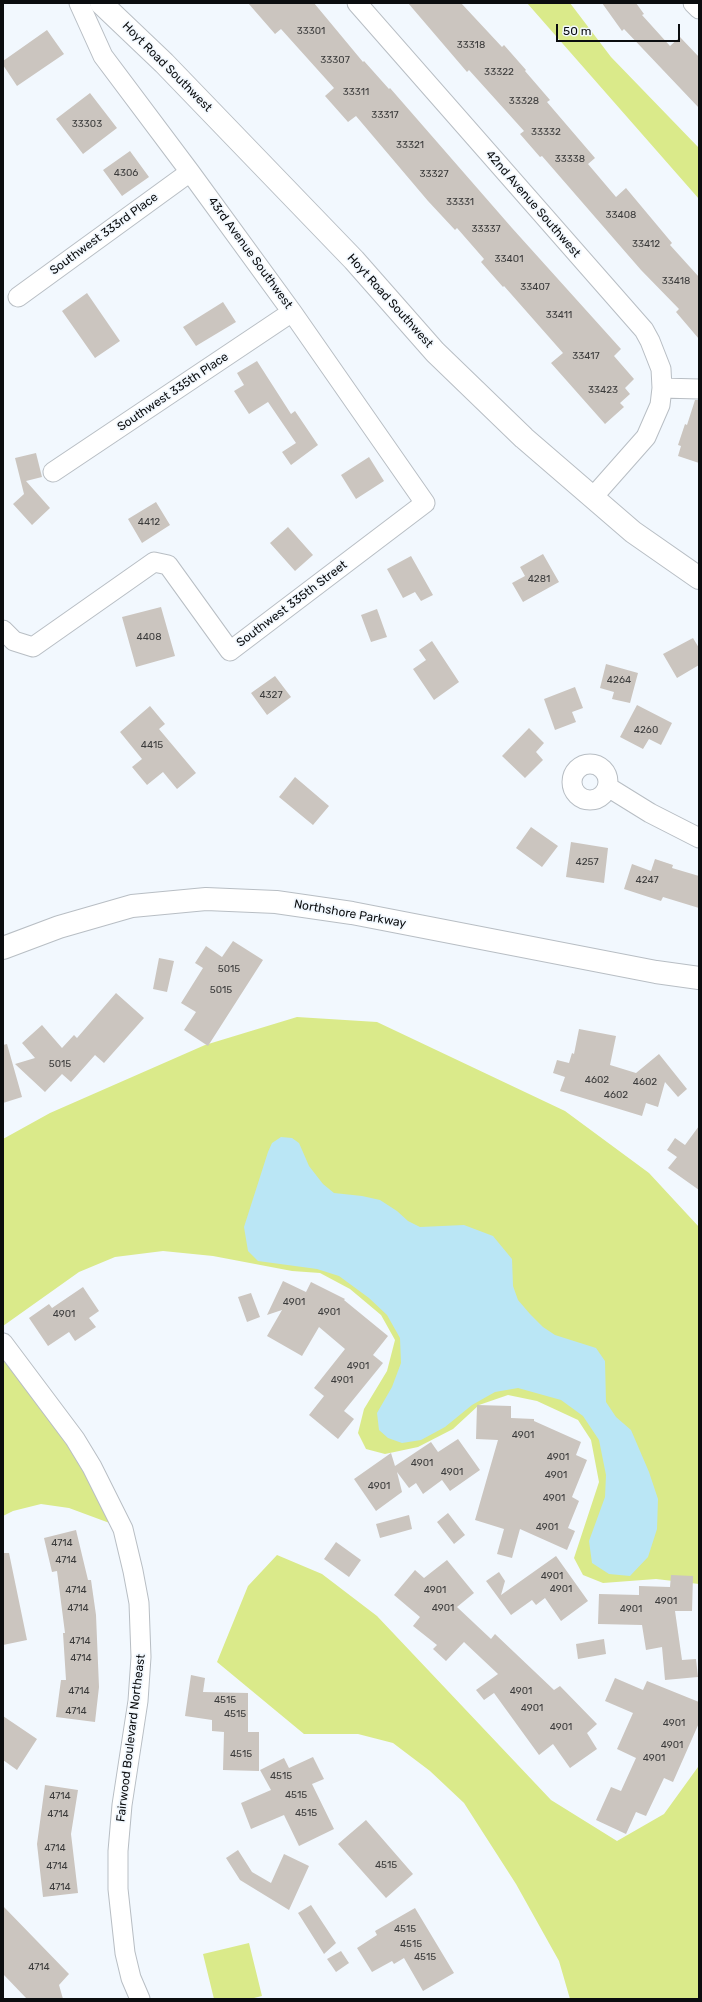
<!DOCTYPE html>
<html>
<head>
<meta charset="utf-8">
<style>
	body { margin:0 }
	#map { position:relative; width:702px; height:2002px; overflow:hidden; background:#f2f8fe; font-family:Rubik,sans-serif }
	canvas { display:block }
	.frame { position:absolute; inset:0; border:4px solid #0b0d0f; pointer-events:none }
	.scale { position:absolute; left:556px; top:24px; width:124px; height:18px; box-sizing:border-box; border:2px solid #0b0d0f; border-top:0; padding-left:5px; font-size:12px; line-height:14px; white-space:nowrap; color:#0b0d0f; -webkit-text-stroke:3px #f2f8fe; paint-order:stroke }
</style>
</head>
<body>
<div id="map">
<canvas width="702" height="2002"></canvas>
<div class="frame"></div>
<div class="scale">50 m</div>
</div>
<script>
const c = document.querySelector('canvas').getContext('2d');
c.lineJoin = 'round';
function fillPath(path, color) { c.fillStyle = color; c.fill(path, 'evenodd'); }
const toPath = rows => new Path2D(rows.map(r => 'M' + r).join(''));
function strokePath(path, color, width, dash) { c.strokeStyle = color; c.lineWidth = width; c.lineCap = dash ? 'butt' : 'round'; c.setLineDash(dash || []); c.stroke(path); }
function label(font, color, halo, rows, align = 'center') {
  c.font = font + ' Rubik,sans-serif'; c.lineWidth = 3.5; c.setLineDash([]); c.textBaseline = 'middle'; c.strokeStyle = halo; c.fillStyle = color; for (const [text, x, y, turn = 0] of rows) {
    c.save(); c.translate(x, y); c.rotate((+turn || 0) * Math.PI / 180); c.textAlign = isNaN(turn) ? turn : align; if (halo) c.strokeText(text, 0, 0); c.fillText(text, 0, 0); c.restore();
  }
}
const green = toPath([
	[527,3,570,3,611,57,699,148,699,199],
	[297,1017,377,1022,565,1111,649,1173,699,1227,699,1584,656,1579,603,1583,583,1575,574,1558,599,1482,591,1440,578,1420,537,1401,508,1395,479,1405,453,1429,418,1447,385,1454,366,1449,358,1433,364,1409,387,1371,395,1340,381,1315,350,1289,320,1273,292,1271,213,1256,163,1251,115,1257,79,1272,3,1326,3,1139,50,1113,205,1045],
	[3,1343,123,1528,69,1508,41,1504,13,1511,3,1516],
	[277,1555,322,1574,377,1616,551,1800,617,1841,664,1814,698,1767,699,1761,699,1999,570,1999,559,1961,516,1884,464,1803,430,1771,393,1743,358,1734,304,1734,217,1662,248,1586],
	[249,1943,262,1996,250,1999,214,1999,203,1954]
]);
const water = toPath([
	[281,1137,292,1138,299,1143,309,1166,323,1184,334,1193,362,1196,380,1200,397,1211,408,1221,420,1227,464,1225,493,1236,512,1259,513,1286,518,1300,530,1314,543,1327,555,1335,596,1348,605,1361,606,1402,616,1417,631,1430,649,1472,658,1499,657,1529,648,1557,630,1576,609,1574,592,1563,589,1541,605,1497,606,1475,599,1440,583,1416,561,1400,518,1388,495,1392,472,1405,445,1427,421,1440,402,1443,388,1438,379,1430,377,1413,392,1387,401,1363,400,1338,387,1315,369,1298,339,1276,317,1269,258,1261,248,1251,244,1227,268,1152,272,1143]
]);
const building = toPath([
	[248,3,314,3,363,62,364,61,389,89,390,88,512,228,621,349,614,356,634,379,625,388,630,394,620,403,624,407,605,424,551,363,563,353,504,286,503,287,481,262,484,259,457,228,455,230,428,201,356,116,348,122,325,96,334,88,281,29,275,34],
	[408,3,461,3,502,47,504,45,526,70,525,71,550,100,547,102,595,158,588,164,616,197,626,188,672,243,670,245,699,277,699,339,676,312,679,309,641,270,542,156,540,157,520,134,524,131,469,70,467,72],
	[602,3,636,3,644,14,642,15,670,46,680,37,699,57,699,108,624,29,622,31],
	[47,30,64,54,17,86,3,65,3,61],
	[90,93,117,128,83,154,56,119],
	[130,151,149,177,122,196,103,170],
	[87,293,120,341,95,358,62,311],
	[223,302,236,322,196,346,183,327],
	[257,361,291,414,295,411,318,445,291,465,282,452,296,443,268,402,249,414,234,391,244,385,237,373],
	[695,400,699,400,699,463,678,456,681,446,678,445,685,424,687,425],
	[36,453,42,477,26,481,50,508,32,525,13,504,24,494,15,458],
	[369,457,384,481,356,499,341,475],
	[156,502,170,525,142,543,128,519],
	[288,527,313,555,295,571,270,543],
	[543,554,559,582,523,602,512,583,525,576,520,567],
	[411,556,433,595,421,601,415,592,403,598,387,569],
	[161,607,175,656,136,667,122,617],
	[377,609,387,637,371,642,361,615],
	[693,638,699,648,699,665,677,678,663,654],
	[432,641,459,682,434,700,413,669,426,660,419,650],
	[606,664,638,673,630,703,612,699,614,692,600,688],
	[275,676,291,697,267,715,251,693],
	[575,687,583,708,572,712,576,722,555,730,544,699],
	[637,705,672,723,661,745,649,739,643,749,620,737],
	[150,706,165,724,159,729,196,773,177,789,163,772,147,785,132,767,142,759,120,732],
	[529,728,544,743,536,752,543,760,525,778,502,756],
	[295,777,329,806,313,825,279,797],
	[531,827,558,846,542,867,516,848],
	[571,842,608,848,604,883,566,877],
	[655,859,673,865,672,868,699,876,699,908,663,897,661,901,624,889,632,864,651,871],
	[233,941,263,960,208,1046,184,1030,196,1012,181,1003,203,968,195,963,206,946,222,957],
	[159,958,174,961,167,992,153,989],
	[116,993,144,1018,104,1063,95,1055,71,1082,62,1074,45,1092,15,1064,35,1058,22,1043,42,1025,62,1048,74,1035,77,1038],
	[579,1029,616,1036,610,1065,636,1073,659,1054,687,1089,678,1097,665,1082,658,1107,646,1103,642,1116,560,1091,565,1077,553,1073,557,1060,569,1063,572,1053,574,1054],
	[7,1044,22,1097,3,1103,3,1045],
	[699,1126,699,1190,668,1168,677,1157,667,1150,675,1138,685,1145],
	[283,1281,306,1292,311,1282,345,1299,344,1300,388,1336,373,1355,383,1363,344,1411,354,1419,338,1439,309,1415,324,1396,314,1388,345,1349,319,1327,302,1356,267,1336,282,1310,267,1315],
	[83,1287,99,1311,89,1318,96,1327,75,1341,69,1332,48,1346,29,1318,49,1304,52,1308],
	[251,1293,260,1317,247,1322,238,1297],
	[477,1405,511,1406,511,1418,534,1419,534,1421,581,1442,576,1455,587,1460,572,1497,579,1501,568,1528,575,1531,567,1550,520,1529,512,1558,497,1554,504,1529,475,1520,498,1440,476,1439],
	[458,1439,480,1470,450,1491,442,1480,423,1494,416,1483,409,1488,397,1472,402,1492,376,1511,354,1479,391,1453,395,1466,431,1442,438,1452],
	[448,1513,465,1535,454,1544,437,1522],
	[409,1515,412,1529,380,1538,376,1524],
	[76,1530,88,1580,91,1580,96,1615,99,1687,95,1722,56,1717,61,1680,66,1680,63,1633,65,1633,57,1571,52,1572,44,1538],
	[336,1542,361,1560,349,1577,324,1559],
	[3,1553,9,1553,27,1640,3,1645],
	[556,1556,588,1601,561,1621,545,1598,536,1605,532,1600,511,1615,486,1581,499,1572,505,1581,501,1595],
	[447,1560,474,1593,457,1607,491,1639,495,1634,554,1690,560,1686,597,1724,587,1733,597,1749,570,1768,553,1744,539,1755,494,1693,484,1700,476,1690,498,1674,464,1642,446,1661,433,1649,437,1645,413,1626,420,1617,394,1595,415,1570,424,1578],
	[671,1575,693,1576,692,1611,675,1611,682,1660,696,1659,698,1677,665,1680,662,1647,646,1650,642,1625,598,1624,599,1594,639,1595,639,1586,670,1587],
	[604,1639,606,1654,578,1659,576,1644],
	[191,1675,205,1678,203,1692,248,1693,248,1732,259,1732,259,1771,223,1770,224,1732,212,1731,212,1720,185,1716],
	[615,1678,643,1690,647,1681,699,1702,699,1723,673,1782,664,1778,646,1816,636,1812,626,1834,596,1820,611,1787,621,1791,636,1758,617,1749,633,1713,605,1701],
	[3,1716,37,1739,17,1770,3,1760],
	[313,1757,324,1779,312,1784,334,1829,299,1846,284,1815,251,1829,241,1803,271,1790,260,1770,284,1758,289,1768],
	[45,1785,78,1790,71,1834,78,1893,43,1897,37,1844],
	[366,1820,413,1874,386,1898,338,1844],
	[238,1850,252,1872,271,1883,284,1854,309,1866,289,1910,240,1880,226,1858],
	[311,1905,336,1943,324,1954,298,1913],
	[3,1906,69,1974,59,1985,63,1999,27,1999,3,1974],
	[415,1908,454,1973,423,1991,404,1958,394,1964,392,1961,372,1972,357,1948,377,1935,375,1931],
	[341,1951,349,1963,336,1972,327,1959]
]);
const minor = toPath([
	[357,3,644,330,650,341,661,369,662,388,660,405,646,437,593,497],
	[693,3,699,9],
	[18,297,190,172],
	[662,388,699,389],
	[53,472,292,312],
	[3,630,14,641,33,647,154,562,168,565,230,651,425,503,292,312,190,172,103,56,79,3],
	'572 782a18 18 0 1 1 36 0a18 18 0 1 1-36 0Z',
	[608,787,650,813,699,838],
	[3,1343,75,1439,92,1467,123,1529,133,1571,139,1603,141,1657,138,1701,122,1805,118,1851,118,1889,125,1953,131,1978,140,1999]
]);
const tertiary = toPath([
	[3,948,59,927,132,906,206,899,276,902,352,913,656,972,699,978]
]);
const secondary = toPath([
	[101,3,164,63,354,260,435,352,524,438,633,532,699,578]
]);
const numberNames = [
	["33301",311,31],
	["33318",471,45],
	["33307",335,60],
	["33322",499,72],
	["33311",356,92],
	["33328",524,101],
	["33317",385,115],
	["33303",87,124],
	["33332",546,132],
	["33321",410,145],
	["33338",570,159],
	["4306",126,173],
	["33327",434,174],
	["33331",460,202],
	["33408",621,215],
	["33337",486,229],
	["33412",646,244],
	["33401",509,259],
	["33418",676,281],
	["33407",535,287],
	["33411",559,315],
	["33417",586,356],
	["33423",603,390],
	["4412",149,522],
	["4281",539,579],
	["4408",149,637],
	["4264",619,680],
	["4327",271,695],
	["4260",646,730],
	["4415",152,745],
	["4257",587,862],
	["4247",647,880],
	["5015",229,969],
	["5015",221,990],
	["5015",60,1064],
	["4602",597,1080],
	["4602",645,1082],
	["4602",616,1095],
	["4901",294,1302],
	["4901",329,1312],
	["4901",64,1314],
	["4901",358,1366],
	["4901",342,1380],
	["4901",523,1435],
	["4901",558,1457],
	["4901",422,1463],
	["4901",452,1472],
	["4901",556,1475],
	["4901",379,1486],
	["4901",554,1498],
	["4901",547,1527],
	["4714",62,1543],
	["4714",66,1560],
	["4901",552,1576],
	["4901",561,1589],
	["4714",76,1590],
	["4901",435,1590],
	["4901",666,1601],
	["4714",78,1608],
	["4901",443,1608],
	["4901",631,1609],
	["4714",80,1641],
	["4714",81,1658],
	["4714",79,1691],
	["4901",521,1691],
	["4515",225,1700],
	["4901",532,1708],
	["4714",76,1711],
	["4515",235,1714],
	["4901",674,1723],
	["4901",561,1727],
	["4901",672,1745],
	["4515",241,1754],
	["4901",654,1758],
	["4515",281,1776],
	["4515",296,1795],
	["4714",60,1796],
	["4515",306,1813],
	["4714",58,1814],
	["4714",55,1848],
	["4515",386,1865],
	["4714",57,1866],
	["4714",60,1887],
	["4515",405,1929],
	["4515",411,1944],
	["4515",425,1957],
	["4714",39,1967]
];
const streetNames = [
	["Hoyt Road Southwest",167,67,45],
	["42nd Avenue Southwest",533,204,49],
	["Southwest 333rd Place",104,234,-36],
	["43rd Avenue Southwest",250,253,54],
	["Hoyt Road Southwest",390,301,48],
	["Southwest 335th Place",173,392,-34],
	["Southwest 335th Street",292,604,-37],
	["Northshore Parkway",350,914,10],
	["Fairwood Boulevard Northeast",131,1738,-83]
];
fillPath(green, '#daea8a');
fillPath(water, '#bae6f5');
fillPath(building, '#cbc5bf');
strokePath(minor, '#b8bec4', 21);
strokePath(tertiary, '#b8bec4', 24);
strokePath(secondary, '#b8bec4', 24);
strokePath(minor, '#fff', 19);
strokePath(tertiary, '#fff', 22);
strokePath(secondary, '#fff', 22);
label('10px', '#3b3b3b', null, numberNames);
label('12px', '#0b0d0f', '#f2f8fe', streetNames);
</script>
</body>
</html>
